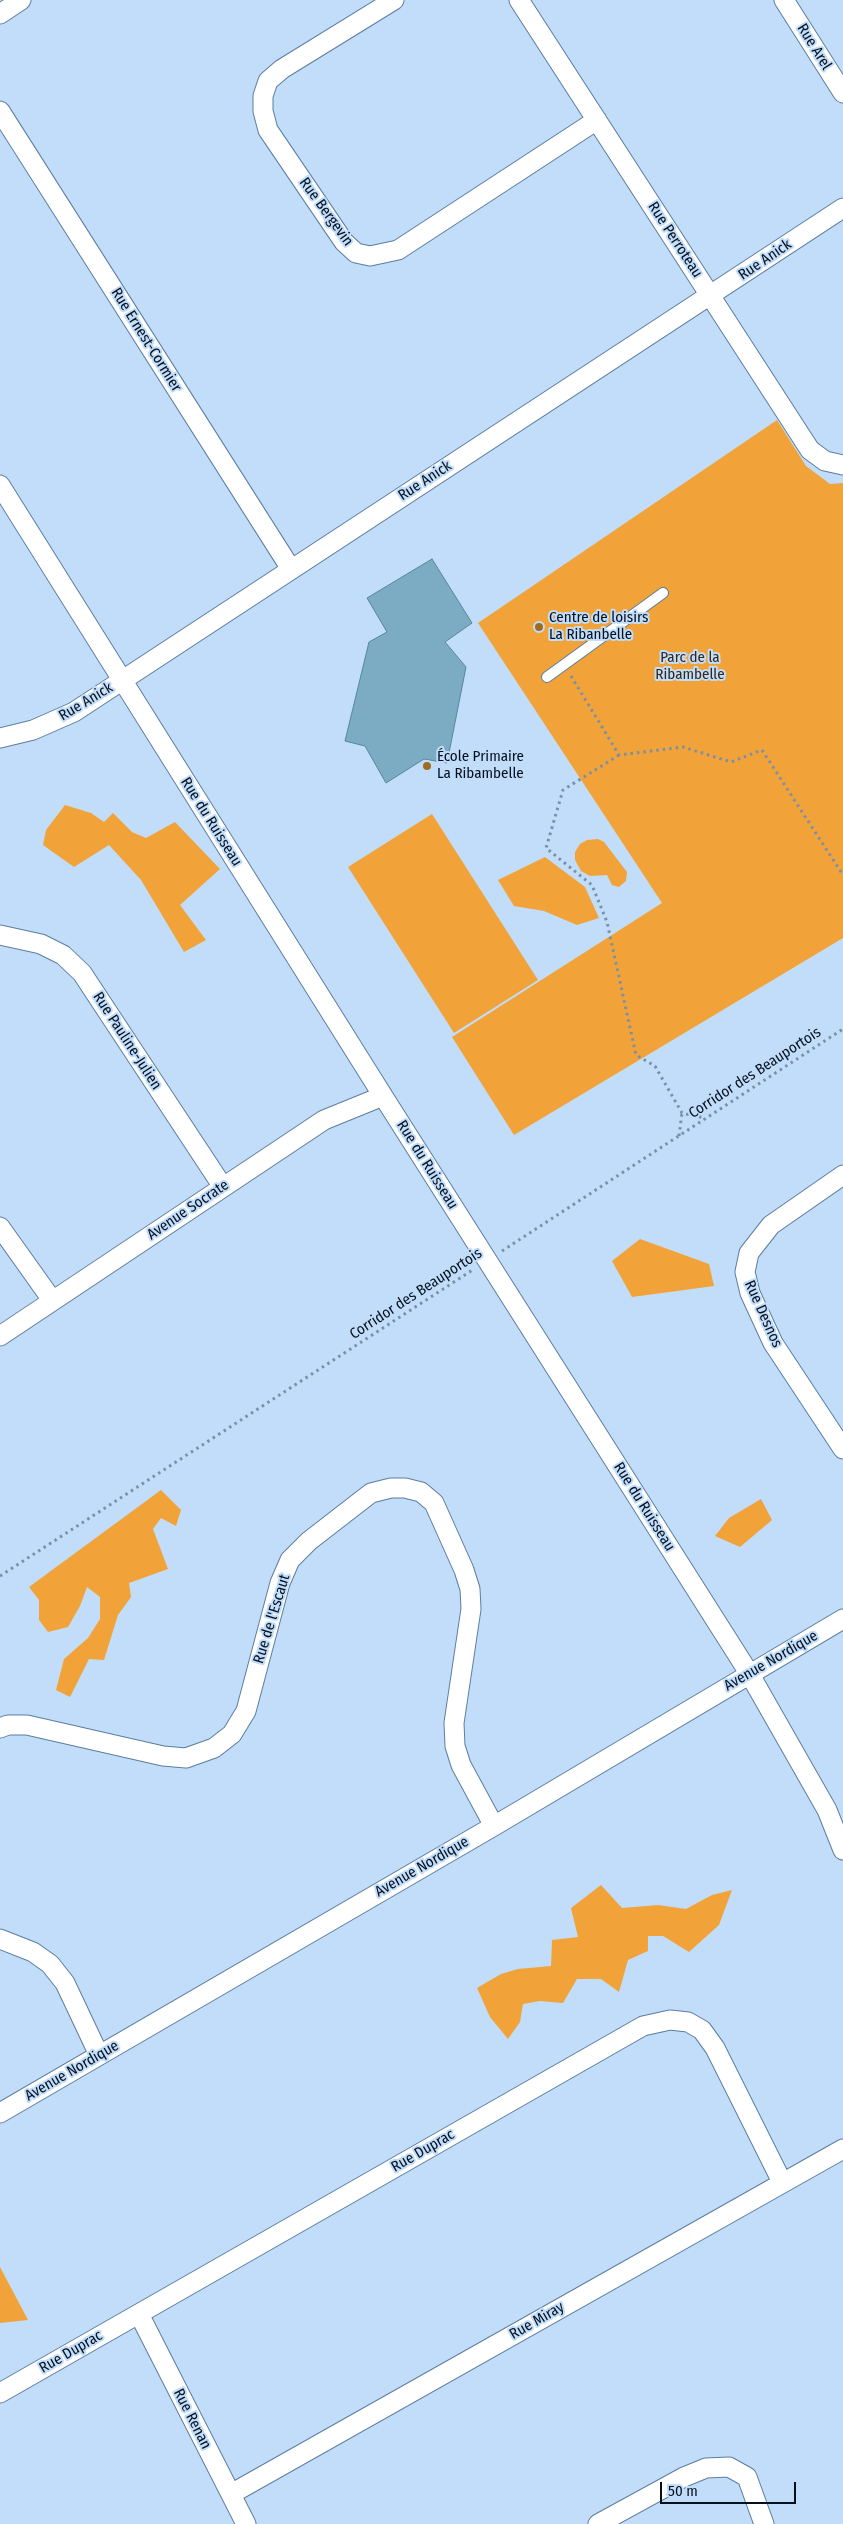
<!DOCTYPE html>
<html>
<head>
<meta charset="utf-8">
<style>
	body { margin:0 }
	#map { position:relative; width:843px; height:2524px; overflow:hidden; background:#c1ddfa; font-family:"Fira Sans Condensed",sans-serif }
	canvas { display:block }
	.scale { position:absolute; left:660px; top:2482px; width:136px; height:22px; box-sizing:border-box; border:2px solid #05101d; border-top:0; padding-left:6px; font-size:15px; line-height:18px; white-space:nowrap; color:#05101d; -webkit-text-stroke:4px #c1ddfa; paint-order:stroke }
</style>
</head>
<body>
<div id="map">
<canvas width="843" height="2524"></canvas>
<div class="scale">50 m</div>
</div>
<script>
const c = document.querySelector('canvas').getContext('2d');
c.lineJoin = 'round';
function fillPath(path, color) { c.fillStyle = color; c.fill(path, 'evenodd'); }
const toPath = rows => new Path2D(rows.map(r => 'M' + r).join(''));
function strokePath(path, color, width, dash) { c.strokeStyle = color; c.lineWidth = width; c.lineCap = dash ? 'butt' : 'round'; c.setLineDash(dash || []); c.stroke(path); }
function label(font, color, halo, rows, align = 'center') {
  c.font = font + ' "Fira Sans Condensed",sans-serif'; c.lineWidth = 4; c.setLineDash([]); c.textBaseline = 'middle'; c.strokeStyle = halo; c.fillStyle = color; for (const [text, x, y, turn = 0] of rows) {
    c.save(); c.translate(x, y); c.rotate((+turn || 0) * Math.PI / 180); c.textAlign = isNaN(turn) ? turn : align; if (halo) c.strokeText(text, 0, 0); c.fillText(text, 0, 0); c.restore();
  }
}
const green = toPath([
	[777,420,806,466,830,484,843,483,843,938,514,1135,452,1037,662,903,478,623],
	[65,805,91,813,104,822,113,813,132,832,146,838,175,822,220,869,180,905,206,940,184,952,141,880,109,845,74,867,43,845,46,830],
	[432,814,538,980,454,1033,348,867],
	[598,839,604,842,627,872,626,881,619,887,612,885,607,875,590,876,581,871,575,860,575,852,580,844,587,840],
	[545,857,585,887,599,918,577,925,544,911,514,906,498,880],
	[640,1239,709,1264,714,1286,632,1297,612,1261],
	[161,1490,181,1510,176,1526,161,1518,153,1529,168,1569,129,1583,131,1597,118,1615,104,1660,89,1659,70,1697,56,1690,64,1659,88,1638,100,1619,100,1597,87,1587,80,1606,68,1627,48,1632,39,1620,39,1600,29,1587],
	[761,1499,772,1520,740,1547,715,1536,729,1518],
	[601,1885,622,1908,658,1905,686,1909,712,1895,732,1890,719,1925,689,1952,663,1936,648,1936,648,1951,628,1960,619,1992,601,1979,577,1979,563,2003,540,2001,523,2004,520,2022,508,2039,490,2017,477,1988,501,1974,518,1969,551,1966,552,1940,578,1937,571,1908],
	[0,2267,28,2320,0,2323]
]);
const building = toPath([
	[432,559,472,623,445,642,466,667,447,763,424,759,386,783,365,746,345,741,369,642,387,632,367,598,432,559]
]);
const path = toPath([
	[571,676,619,755,683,747,731,762,762,750,843,875],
	[619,755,563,790,546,848,592,885,607,922,636,1055,655,1066,682,1113,705,1118],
	[679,1136,682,1113],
	[502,1251,843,1029],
	[0,1576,474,1269]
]);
const lane = toPath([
	[547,677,663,593]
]);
const street = toPath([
	[394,0,282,69,268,81,263,96,263,111,268,130,344,242,356,253,370,256,398,250,597,120],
	[519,0,810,450,825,461,843,465],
	[784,0,843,93],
	[0,14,21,0],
	[0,111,291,569],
	[0,485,383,1096,749,1673,827,1810,843,1850],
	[0,738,33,730,74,712,843,208],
	[0,935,41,944,63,955,82,973,223,1187],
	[843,1175,771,1225,749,1253,745,1272,750,1293,773,1343,843,1449],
	[0,1227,52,1300],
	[0,1336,324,1120,383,1096],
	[0,1728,8,1725,27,1725,163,1756,186,1758,214,1748,232,1734,246,1711,280,1583,290,1560,309,1541,371,1493,391,1488,405,1488,421,1492,434,1503,464,1570,470,1589,471,1609,454,1723,455,1746,461,1765,494,1826],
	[0,1939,33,1952,50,1964,65,1983,99,2055],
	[0,2113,494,1826,843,1619],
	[139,2314,246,2524],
	[0,2393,643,2026,670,2020,688,2022,702,2030,715,2048,782,2182],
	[231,2494,843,2149],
	[598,2524,684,2477,706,2468,729,2467,747,2477,764,2524]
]);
const markers = [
	[539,627,5,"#9f6a22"],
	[427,766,5,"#9f6a22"]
];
const streetNames = [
	["Rue Arel",814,47,58],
	["Rue Bergevin",326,212,54],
	["Rue Perroteau",675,240,57],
	["Rue Anick",765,260,-34],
	["Rue Ernest-Cormier",146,340,58],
	["Rue Anick",425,481,-33],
	["Rue Anick",86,702,-31],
	["Rue du Ruisseau",211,822,58],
	["Rue Pauline-Julien",127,1041,57],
	["Corridor des Beauportois",755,1073,-33],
	["Rue du Ruisseau",427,1165,58],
	["Avenue Socrate",188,1210,-34],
	["Corridor des Beauportois",416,1294,-33],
	["Rue Desnos",763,1314,66],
	["Rue du Ruisseau",644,1507,58],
	["Rue de l'Escaut",272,1619,-73],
	["Avenue Nordique",771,1661,-30],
	["Avenue Nordique",422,1867,-30],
	["Avenue Nordique",72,2071,-30],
	["Rue Duprac",423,2151,-30],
	["Rue Miray",537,2321,-30],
	["Rue Duprac",71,2352,-30],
	["Rue Renan",192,2419,63]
];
const poiNames = [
	["Centre de loisirs",549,618],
	["La Ribanbelle",549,635],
	["École Primaire",437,757],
	["La Ribambelle",437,774]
];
const parkNames = [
	["Parc de la",690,658],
	["Ribambelle",690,675]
];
fillPath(green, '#f1a339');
fillPath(building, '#7bacc4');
strokePath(building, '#56869e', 1);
strokePath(lane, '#5d7d9e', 12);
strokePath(street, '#5d7d9e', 21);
strokePath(path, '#7a90a7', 3, [2.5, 4]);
strokePath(lane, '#fff', 10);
strokePath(street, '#fff', 19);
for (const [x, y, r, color] of markers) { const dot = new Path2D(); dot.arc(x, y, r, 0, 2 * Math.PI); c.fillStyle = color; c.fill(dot); strokePath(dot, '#c1ddfa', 2); }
label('15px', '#05101d', '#c1ddfa', streetNames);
label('15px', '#05101d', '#c1ddfa', poiNames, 'left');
label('15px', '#352615', '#c1ddfa', parkNames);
</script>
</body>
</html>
